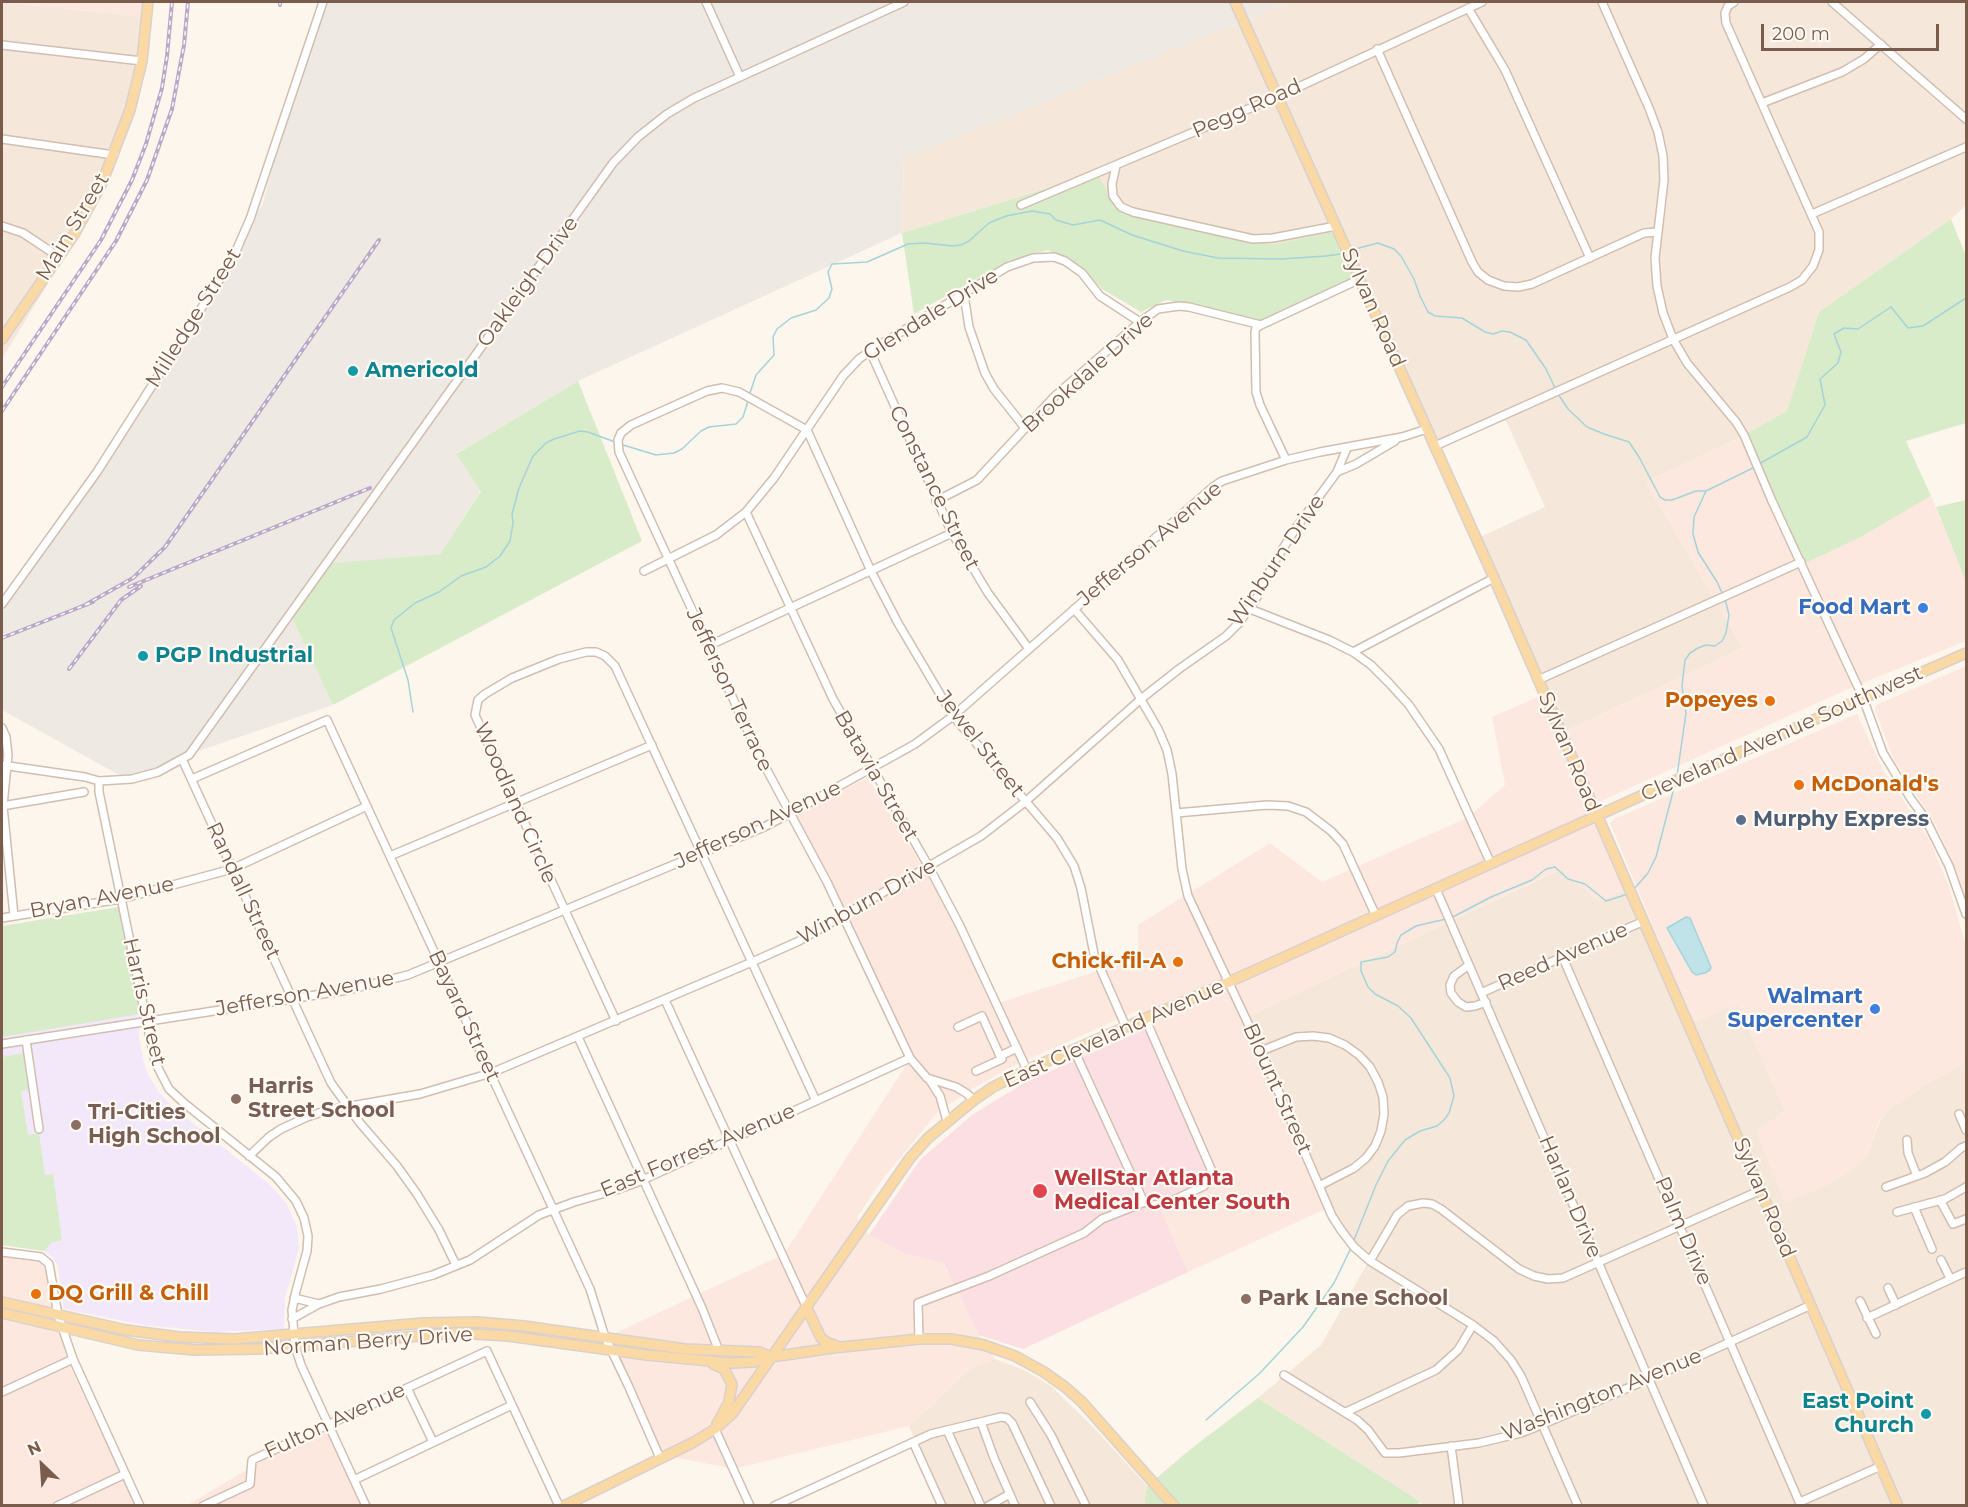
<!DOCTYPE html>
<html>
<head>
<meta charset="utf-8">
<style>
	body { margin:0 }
	#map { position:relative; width:1968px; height:1507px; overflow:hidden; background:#fdf6ec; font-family:Montserrat,sans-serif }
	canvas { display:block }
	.frame { position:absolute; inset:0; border:3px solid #7a5c4d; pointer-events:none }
	.north { position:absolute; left:12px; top:1435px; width:60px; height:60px; -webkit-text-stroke:4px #fffaf3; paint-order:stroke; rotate:335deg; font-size:16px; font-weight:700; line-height:24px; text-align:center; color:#7a5c4d }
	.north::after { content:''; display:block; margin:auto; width:21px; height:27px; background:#7a5c4d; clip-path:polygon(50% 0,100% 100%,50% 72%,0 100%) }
	.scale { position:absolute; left:1761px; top:24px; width:178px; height:27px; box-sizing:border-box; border:3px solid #7a5c4d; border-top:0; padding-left:8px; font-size:18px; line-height:21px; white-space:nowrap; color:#7a5c4d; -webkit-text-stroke:4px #fffaf3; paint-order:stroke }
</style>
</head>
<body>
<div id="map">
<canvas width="1968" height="1507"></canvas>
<div class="frame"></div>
<div class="north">N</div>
<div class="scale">200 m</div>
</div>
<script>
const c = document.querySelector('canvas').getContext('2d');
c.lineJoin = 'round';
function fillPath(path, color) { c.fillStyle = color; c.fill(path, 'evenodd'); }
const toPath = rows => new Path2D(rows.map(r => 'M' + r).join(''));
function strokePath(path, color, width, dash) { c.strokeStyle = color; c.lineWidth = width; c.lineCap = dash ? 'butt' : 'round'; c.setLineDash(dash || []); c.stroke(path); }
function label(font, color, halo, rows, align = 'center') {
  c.font = font + ' Montserrat,sans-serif'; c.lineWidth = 4.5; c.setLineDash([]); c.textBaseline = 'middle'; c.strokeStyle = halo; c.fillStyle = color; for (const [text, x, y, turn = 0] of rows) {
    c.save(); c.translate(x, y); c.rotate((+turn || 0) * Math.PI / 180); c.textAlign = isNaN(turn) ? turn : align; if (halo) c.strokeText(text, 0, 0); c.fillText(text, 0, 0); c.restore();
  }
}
const residential = toPath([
	[2,2,145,17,128,114,88,218,2,359],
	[1291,2,1966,2,1966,205,1951,219,1819,312,1787,412,1741,437,1646,482,1743,648,1566,731,1540,695,1474,540,1545,507,1503,414,1432,446,1337,231,1274,244,1120,211,1097,173,902,233,904,158],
	[1562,869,1599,901,1625,889,1686,1025,1738,1004,1785,1111,1827,1185,1847,1172,1866,1157,1880,1121,1893,1105,1921,1087,1966,1062,1966,1505,1422,1505,1421,1502,1258,1398,1321,1345,1371,1257,1349,1237,1330,1207,1242,1019],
	[995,1359,1026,1371,1051,1386,1096,1430,1147,1486,1144,1505,944,1505,909,1426,971,1368]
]);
const commercial = toPath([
	[2,2,144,2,145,17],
	[1741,437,1770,501,1798,566,1861,537,1931,496,1966,582,1966,641,1848,689,1599,802,1566,731,1743,648,1646,482],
	[1966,666,1966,904,1954,866,1936,825,1894,760,1875,710,1876,705],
	[1540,696,1587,808,1625,889,1599,902,1561,869,1242,1019,1330,1207,1188,1272,1161,1211,1159,1202,1204,1180,1208,1171,1137,1011,1011,1067,972,1089,938,1112,885,1176,857,1217,869,1235,905,1254,944,1263,979,1335,995,1359,971,1368,909,1426,734,1469,663,1455,607,1337,784,1254,908,1062,790,816,868,778,943,900,992,1005,1138,958,1138,925,1270,843,1322,882,1467,818,1505,785,1492,717],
	[1857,714,1883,770,1929,839,1948,884,1966,946,1966,1062,1921,1087,1893,1105,1879,1121,1866,1157,1847,1172,1827,1185,1785,1203,1756,1131,1785,1111,1738,1005,1693,1022,1610,823,1614,819],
	[2,1257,39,1262,44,1265,67,1360,97,1424,142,1505,2,1506],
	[327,1422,366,1506,186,1506]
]);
const industrial = toPath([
	[324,2,1291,2,904,158,902,233,578,381,457,453,481,490,440,554,323,565,291,616,333,705,181,757,130,781,2,710,2,607,227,268,263,203,296,76]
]);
const education = toPath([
	[119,907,140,1014,139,1038,144,1063,149,1077,159,1092,171,1105,270,1185,287,1204,297,1227,299,1249,285,1298,284,1329,215,1332,144,1325,64,1309,58,1267,53,1258,44,1251,2,1245,2,926]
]);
const medical = toPath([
	[1145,1029,1208,1171,1205,1180,1159,1202,1161,1211,1188,1272,1023,1349,979,1335,944,1263,905,1254,869,1235,920,1160,972,1115,1024,1083]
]);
const green = toPath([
	[1097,173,1120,211,1274,244,1337,231,1358,279,1257,322,1166,300,1141,312,1102,289,1079,265,1048,250,1010,260,914,314,902,233],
	[1951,219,1966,256,1966,423,1906,441,1931,496,1861,537,1797,567,1770,501,1741,437,1787,411,1819,312],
	[578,381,642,541,333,705,291,616,323,564,440,554,481,491,456,454],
	[1966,500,1966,582,1936,507],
	[119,907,140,1014,2,1037,2,926],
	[23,1053,28,1090,21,1091,28,1135,39,1133,45,1175,53,1174,62,1240,51,1243,44,1251,2,1245,2,1057],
	[1258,1398,1421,1502,1413,1506,1144,1506,1147,1486,1192,1448]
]);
const water = toPath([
	[1686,917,1690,918,1711,967,1710,970,1705,973,1696,975,1692,972,1667,928,1686,917]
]);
const stream = toPath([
	[1355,249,1378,243,1394,249,1401,256,1414,279,1420,296,1428,312,1435,316,1462,318,1485,332,1493,334,1502,331,1510,332,1526,340,1546,369,1556,390],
	[1558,394,1568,409,1587,427,1604,434,1629,442,1639,457,1660,497,1665,500,1672,500,1696,491,1705,491],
	[749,396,756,375,774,355,773,337,777,329,791,318,816,310,829,298,832,289,828,272,832,264,867,262,908,244,926,243,952,246,961,245,969,241,989,223,1006,216,1032,211,1050,214,1056,220,1073,225,1100,220,1132,235,1183,251,1218,258,1281,259,1326,256,1340,254],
	[620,444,656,455,674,453,682,449,701,431,709,427,736,424,743,417,748,401],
	[1759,464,1807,437,1825,405,1820,379,1838,363,1841,352,1834,334,1844,328,1858,329,1891,307,1908,328,1923,326,1966,298],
	[1723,595,1717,582,1698,552,1693,534,1694,517,1706,491,1755,467],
	[413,712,408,680,391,628,394,620,415,603,439,592,461,576,486,567,500,556,510,541,513,523,512,514,519,488,533,456,546,443,554,439,580,431,588,432,615,442],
	[1677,776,1686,713,1682,686,1685,660,1690,653,1698,648,1706,645,1715,646,1722,641,1726,633,1729,615,1725,599],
	[1634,889,1648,873,1656,857,1675,784],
	[1451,918,1491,897,1532,880,1546,869,1555,867,1568,879,1585,884,1606,901,1628,894],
	[1354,1240,1376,1185,1388,1161,1405,1140,1420,1131,1437,1126,1444,1120,1449,1113,1454,1096,1450,1078,1411,1018,1398,1006,1375,994,1368,987,1361,971,1361,962,1388,957,1395,952,1397,943,1401,935,1416,926,1446,919],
	[1206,1420,1260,1373,1303,1327,1334,1283,1351,1248]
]);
const minor = toPath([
	[706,2,740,77],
	[1602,2,1649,108,1658,132,1663,156,1664,180,1655,258,1657,286,1663,313,1673,339,1687,363,1736,422,1744,435,1772,501,1863,698,1883,753,1911,799,1925,818,1949,866,1966,914],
	[1832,2,1966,119],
	[1468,8,1505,70,1590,258],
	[2,45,142,61],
	[1377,49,1472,262,1478,272,1488,280,1504,286,1518,287,1532,284,1644,233,1657,232],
	[1762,103,1842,72,1864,59,1881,44],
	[2,139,114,155],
	[1116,166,1112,184,1113,196,1121,207,1133,212,1253,239,1273,238,1336,226],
	[1021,205,1279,96,1482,2],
	[1812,214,1966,147],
	[2,226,23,233,59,257],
	[964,295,969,327,985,373,994,389,1025,428],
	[1261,325,1256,328,1255,332,1256,392,1260,405,1286,460],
	[870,351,952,533,988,593,1029,649],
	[1435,446,1790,287,1802,280,1813,266,1819,250,1819,232,1726,23,1725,13,1728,6,1734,2],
	[1337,472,1356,464,1395,441],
	[936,501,977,480,1055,396,1140,322,1158,309,1179,306,1189,307,1261,325,1360,279],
	[746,512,833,699,929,867,960,926,1027,1070],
	[644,571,716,535,746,512,774,478,843,376,859,359,870,351,1007,267,1033,258,1054,257,1065,261,1082,273,1100,296,1140,322],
	[2,604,97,472,232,260,250,219,323,2],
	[1074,609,1118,660,1158,729,1167,750,1172,774,1182,869,1188,896,1261,1051,1332,1216,1341,1230,1354,1247,1370,1261,1473,1325,1494,1341,1511,1360,1521,1376,1578,1506],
	[1250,609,1329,640,1353,652,1371,665,1389,683,1409,705,1439,749,1491,864],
	[708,646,952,533],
	[1353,652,1494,578],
	[1538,680,1801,562],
	[2,728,6,737,8,755,3,806,14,916],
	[182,759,331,1083,360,1123,397,1166,417,1194,439,1230,456,1265],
	[2,765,85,777,99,781,132,779,158,772,189,755,613,163,638,137,667,114,694,98,904,2],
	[192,779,327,720,590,1289,605,1337,628,1385,660,1458],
	[99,781,99,792,155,1062,169,1089,184,1103,276,1177,296,1201,304,1218,308,1236,307,1251,296,1291,292,1310,295,1346,301,1365,366,1506],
	[2,806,84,792],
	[1176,813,1267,805,1288,806,1306,812,1331,831,1343,844,1376,916],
	[390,856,652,745],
	[1436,889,1704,1506],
	[2,918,121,899,232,869,367,806],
	[1563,958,1801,1506],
	[1469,965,1454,976,1450,985,1451,993,1458,1002,1466,1007,1475,1006,1486,1002],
	[1481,993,1644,921],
	[665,1000,806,1306],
	[616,1021,475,715,478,700,485,694,512,678,559,659,586,652,596,652,605,656,615,666,816,1101],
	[958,1027,982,1016,1000,1056,1017,1048],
	[578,1037,702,1308,719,1351],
	[26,1040,39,1129],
	[2,1044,348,990,408,975,762,828,789,814,915,744,953,716,1213,487,1222,481,1286,460,1320,452,1402,437,1427,429],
	[1074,1050,1141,1196,1143,1200,1151,1205,1165,1204,1204,1186,1210,1178,1211,1169,1145,1018],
	[1261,1051,1296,1037,1313,1036,1329,1038,1345,1045,1359,1055,1370,1067,1378,1082,1383,1097,1384,1114,1381,1131,1375,1146,1366,1158,1354,1168,1319,1186],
	[976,1071,1002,1059,1000,1056],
	[929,1079,940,1096,947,1121],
	[974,1100,966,1093,956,1087,927,1078,910,1058,827,882,760,757,619,452,618,440,621,433,631,425,707,391,722,388,739,392,807,430,871,571,898,623,953,716,1057,838,1074,866,1081,888,1094,954,1126,1027],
	[1959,1114,1966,1130],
	[1907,1140,1908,1153,1917,1176],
	[249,1156,269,1137,281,1129,307,1117,328,1110,420,1094,491,1073,752,962,799,941,981,836,1025,802,1141,699,1179,669,1226,636,1239,623,1257,597,1275,561,1296,528,1337,472,1347,448],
	[1886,1187,1925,1173,1945,1162,1961,1148,1966,1146],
	[1940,1200,1953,1224,1966,1219],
	[1914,1207,1932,1249],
	[1897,1212,1945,1199,1966,1187],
	[2,1252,41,1257,49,1264,58,1315,73,1359,140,1506],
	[1941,1260,1950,1278],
	[1370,1261,1397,1215,1408,1206,1423,1203,1432,1204,1441,1209,1519,1269,1534,1276,1548,1279,1563,1278,1761,1190],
	[1888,1288,1896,1305],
	[294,1298,319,1304,339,1297,381,1289,433,1275,470,1260,539,1215,574,1202,616,1190,638,1182,910,1058],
	[1860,1301,1876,1334],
	[1867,1318,1966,1272],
	[292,1319,319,1304],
	[919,1339,918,1303,989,1276,1084,1233,1102,1219,1145,1202],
	[1284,1375,1357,1420,1368,1430,1385,1453,1399,1453,1479,1443,1521,1433,1543,1424,1649,1379,1811,1305],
	[407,1388,433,1442],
	[2,1392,73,1359],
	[1030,1402,1051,1435,1086,1506],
	[1346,1412,1436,1370,1458,1350,1473,1325],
	[981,1422,994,1458,1015,1506],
	[715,1429,750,1506],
	[947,1430,981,1506],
	[913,1442,942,1506],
	[1451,1446,1459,1506],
	[354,1480,512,1405],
	[1800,1502,1881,1466],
	[57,1506,125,1474],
	[203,1506,250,1484,252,1460,487,1351,559,1506],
	[774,1506,931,1434,1001,1417,1007,1418,1012,1423,1051,1506],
	[988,1506,1010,1494]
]);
const major = toPath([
	[1235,2,1494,578,1898,1506],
	[2,339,75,233,102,183,130,110,142,61,148,2],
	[2,1302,126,1330,179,1337,235,1339,423,1323,478,1322,524,1326,685,1349,759,1352,771,1357],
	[806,1306,821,1338,828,1343,837,1346],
	[2,1313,138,1345,195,1350,258,1349,457,1333,508,1336,647,1355,731,1363,754,1362,771,1357,833,1348,919,1339,951,1339,984,1345,1015,1356,1044,1372,1065,1387,1082,1402,1174,1506],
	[713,1364,724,1369,732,1384,729,1402,717,1424],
	[564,1506,694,1442,715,1429,732,1414,910,1158,928,1138,974,1100,993,1087,1027,1070,1229,982,1654,790,1966,653]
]);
const rail = toPath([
	[280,5,280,2],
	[2,387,101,240,132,180,146,144,162,88,167,56,172,2],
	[2,411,116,241,147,180,172,109,184,45,188,2],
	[129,587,370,488],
	[85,605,133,578,165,547,379,240],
	[2,638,93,602],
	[69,669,121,600,141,586]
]);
const markers = [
	[353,371,6,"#0f9aa8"],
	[1923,608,6,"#3f7fe0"],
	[143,656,6,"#0f9aa8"],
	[1770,701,6,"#e8710a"],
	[1799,785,6,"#e8710a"],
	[1741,820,6,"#5c6f8a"],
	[1178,962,6,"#e8710a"],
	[1875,1009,6,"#3f7fe0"],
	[236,1099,6,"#8d6e63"],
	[76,1125,6,"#8d6e63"],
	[1040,1191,8,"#e0444e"],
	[36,1294,6,"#e8710a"],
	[1246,1299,6,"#8d6e63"],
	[1926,1414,6,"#0f9aa8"]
];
const streetNames = [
	["Pegg Road",1247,109,-24],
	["Main Street",73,227,-59],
	["Oakleigh Drive",528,282,-54],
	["Sylvan Road",1373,308,66],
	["Glendale Drive",931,315,-32],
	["Milledge Street",194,318,-58],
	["Brookdale Drive",1088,373,-42],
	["Constance Street",934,488,64],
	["Jefferson Avenue",1150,544,-40],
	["Winburn Drive",1277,561,-56],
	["Jefferson Terrace",729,690,65],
	["Cleveland Avenue Southwest",1782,734,-24],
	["Jewel Street",980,744,52],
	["Sylvan Road",1569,752,67],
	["Batavia Street",876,776,60],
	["Woodland Circle",515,803,66],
	["Jefferson Avenue",758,825,-25],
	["Randall Street",243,891,65],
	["Bryan Avenue",102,898,-11],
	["Winburn Drive",867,902,-29],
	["Reed Avenue",1563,957,-24],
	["Jefferson Avenue",305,994,-10],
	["Harris Street",144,1002,77],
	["Bayard Street",464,1016,65],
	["East Cleveland Avenue",1114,1034,-24],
	["Blount Street",1277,1089,66],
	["East Forrest Avenue",698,1151,-23],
	["Harlan Drive",1570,1197,67],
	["Sylvan Road",1764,1198,67],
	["Palm Drive",1683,1231,67],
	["Norman Berry Drive",368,1342,-4],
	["Washington Avenue",1602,1395,-22],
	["Fulton Avenue",335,1421,-25]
];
const cultureNames = [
	["Americold",365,371],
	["PGP Industrial",155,656],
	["East Point",1914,1402,"right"],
	["Church",1914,1426,"right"]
];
const shopNames = [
	["Food Mart",1911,608],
	["Walmart",1863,997],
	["Supercenter",1863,1021]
];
const foodNames = [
	["Popeyes",1758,701],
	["McDonald's",1811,785,"left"],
	["Chick-fil-A",1166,962],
	["DQ Grill & Chill",48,1294,"left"]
];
const serviceNames = [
	["Murphy Express",1753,820]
];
const educationNames = [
	["Harris",248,1087],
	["Street School",248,1111],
	["Tri-Cities",88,1113],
	["High School",88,1137],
	["Park Lane School",1258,1299]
];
const healthNames = [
	["WellStar Atlanta",1054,1179],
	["Medical Center South",1054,1203]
];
fillPath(residential, '#f5e8da');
fillPath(commercial, '#fde8e0');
fillPath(industrial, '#efe9e4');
fillPath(education, '#f3e8fa');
fillPath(medical, '#fbdfe3');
fillPath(green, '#d8ecc9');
fillPath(water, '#bfe3e8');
strokePath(water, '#a5d3da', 1.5);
strokePath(stream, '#a5d3da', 1.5);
strokePath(minor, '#d1beb0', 10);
strokePath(major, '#dad1cd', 12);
strokePath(minor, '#fff', 7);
strokePath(major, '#fbd9a5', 9);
strokePath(rail, '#b9a8c9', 4);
strokePath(rail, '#fffaf3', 1.5, [4.5]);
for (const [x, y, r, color] of markers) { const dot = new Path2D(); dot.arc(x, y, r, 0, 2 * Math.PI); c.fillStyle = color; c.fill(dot); strokePath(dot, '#fffaf3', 2); }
label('21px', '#7a5c4d', '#fffaf3', streetNames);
label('bold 21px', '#0d838f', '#fffaf3', cultureNames, 'left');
label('bold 21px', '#366cbe', '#fffaf3', shopNames, 'right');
label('bold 21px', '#c56008', '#fffaf3', foodNames, 'right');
label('bold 21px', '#4e5e75', '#fffaf3', serviceNames, 'left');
label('bold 21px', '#785e54', '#fffaf3', educationNames, 'left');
label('bold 21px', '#be3a42', '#fffaf3', healthNames, 'left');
</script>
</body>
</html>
